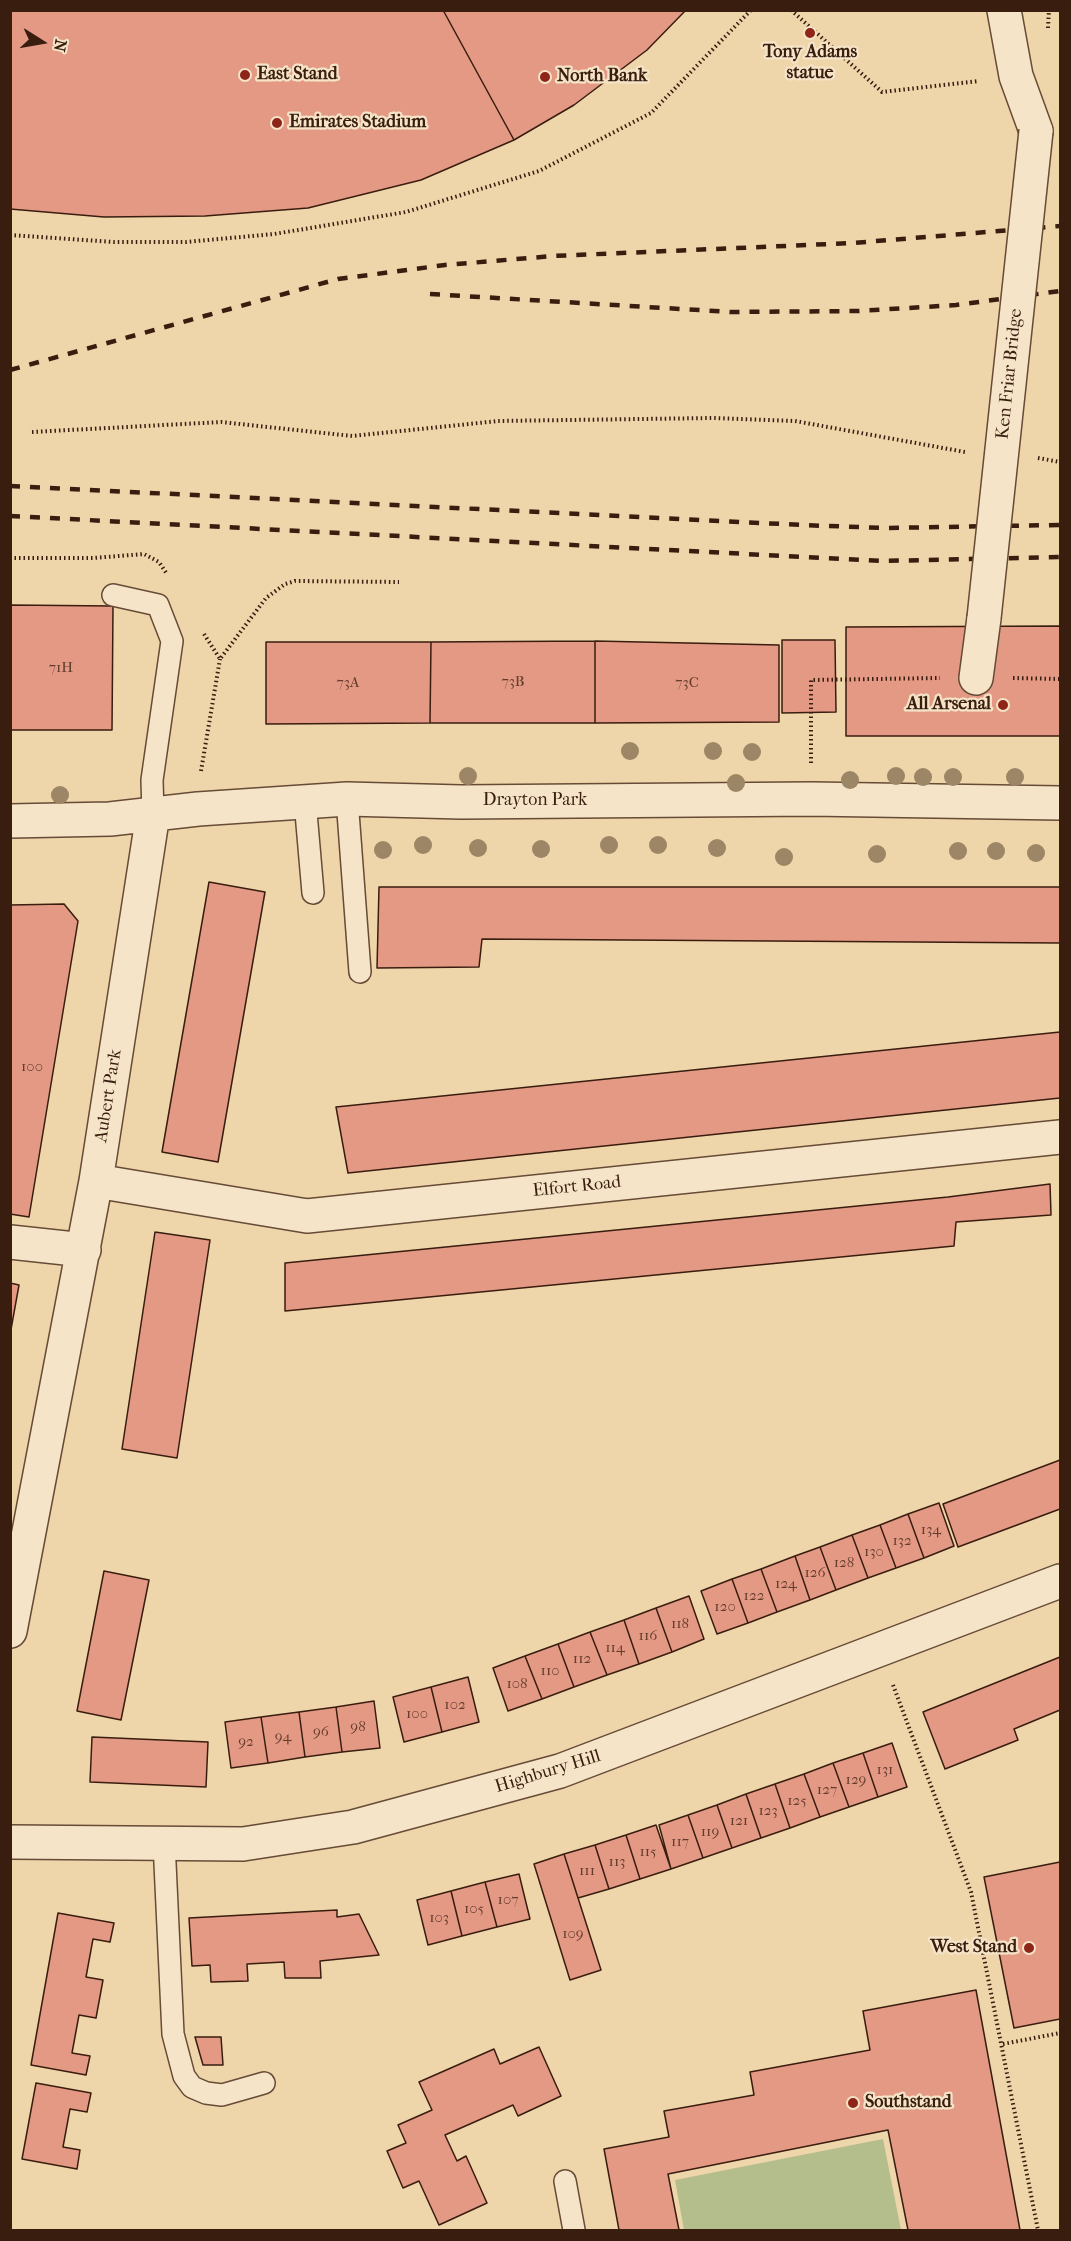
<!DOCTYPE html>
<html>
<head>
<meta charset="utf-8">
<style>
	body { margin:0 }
	#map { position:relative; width:1071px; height:2241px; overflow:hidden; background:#efd5aa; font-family:"IM FELL French Canon",serif }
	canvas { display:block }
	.frame { position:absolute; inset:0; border:12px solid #391d0f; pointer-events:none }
	.north { position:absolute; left:12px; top:12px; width:60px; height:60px; -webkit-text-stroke:4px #f5e4c8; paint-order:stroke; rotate:101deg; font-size:16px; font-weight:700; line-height:24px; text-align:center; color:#391d0f }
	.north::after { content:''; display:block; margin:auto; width:21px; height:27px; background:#391d0f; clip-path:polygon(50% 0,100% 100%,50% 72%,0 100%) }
</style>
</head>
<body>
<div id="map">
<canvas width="1071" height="2241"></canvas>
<div class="frame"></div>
<div class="north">N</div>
</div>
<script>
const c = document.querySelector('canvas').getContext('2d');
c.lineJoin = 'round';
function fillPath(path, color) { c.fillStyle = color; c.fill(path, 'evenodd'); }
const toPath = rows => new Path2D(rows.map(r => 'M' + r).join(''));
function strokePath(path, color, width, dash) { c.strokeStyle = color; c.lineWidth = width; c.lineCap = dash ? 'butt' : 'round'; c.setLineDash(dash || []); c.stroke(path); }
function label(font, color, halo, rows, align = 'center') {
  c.font = font + ' "IM FELL French Canon",serif'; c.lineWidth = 4.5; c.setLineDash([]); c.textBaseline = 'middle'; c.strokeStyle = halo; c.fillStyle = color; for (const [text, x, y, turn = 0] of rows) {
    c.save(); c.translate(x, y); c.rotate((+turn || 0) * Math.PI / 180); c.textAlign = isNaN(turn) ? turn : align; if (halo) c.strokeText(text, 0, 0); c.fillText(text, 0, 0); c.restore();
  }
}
const green = toPath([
	[883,2139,901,2230,684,2230,675,2180]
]);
const building = toPath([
	[10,10,443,10,514,140,421,180,308,208,205,216,104,217,10,209,10,10],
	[443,10,686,10,647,50,574,105,514,140,443,10],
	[10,605,113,606,112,730,10,730,10,605],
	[1060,626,1060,736,846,736,846,627,1060,626],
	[782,640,835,640,836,712,782,713,782,640],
	[595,641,595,723,430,723,431,642,595,641],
	[595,641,779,645,779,722,595,723,595,641],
	[266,642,431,642,430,723,266,724,266,642],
	[209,882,265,892,218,1162,162,1152,209,882],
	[379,887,1060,887,1060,943,482,939,479,967,377,968,379,887],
	[64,904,78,921,29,1217,10,1214,10,905,64,904],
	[1060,1032,1060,1098,348,1173,336,1107,1060,1032],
	[1050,1184,1051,1215,956,1222,954,1246,285,1311,285,1263,948,1197,1050,1184],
	[155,1232,210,1240,177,1458,122,1449,155,1232],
	[10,1283,19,1285,10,1335,10,1283],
	[1060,1460,1060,1509,958,1547,943,1504,1060,1460],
	[939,1503,954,1546,924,1558,908,1514,939,1503],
	[908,1514,924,1558,896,1568,880,1525,908,1514],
	[880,1525,896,1568,868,1578,852,1535,880,1525],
	[852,1535,868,1578,836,1590,820,1547,852,1535],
	[820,1547,836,1590,810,1600,795,1556,820,1547],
	[795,1556,810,1600,777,1612,761,1569,795,1556],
	[761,1569,777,1612,748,1623,732,1579,761,1569],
	[104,1571,149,1580,121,1720,77,1711,104,1571],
	[732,1579,748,1623,717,1634,701,1591,732,1579],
	[689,1596,704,1639,672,1652,656,1608,689,1596],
	[656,1608,672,1652,639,1664,624,1620,656,1608],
	[624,1620,639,1664,607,1675,590,1632,624,1620],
	[590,1632,607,1675,574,1687,558,1644,590,1632],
	[558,1644,574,1687,542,1699,525,1656,558,1644],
	[525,1656,542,1699,508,1711,493,1668,525,1656],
	[1060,1657,1060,1710,1014,1729,1018,1740,945,1769,923,1712,1060,1657],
	[468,1677,479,1722,442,1732,431,1687,468,1677],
	[431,1687,442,1732,404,1742,393,1697,431,1687],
	[374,1701,380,1748,342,1752,336,1707,374,1701],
	[336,1707,342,1752,305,1757,299,1712,336,1707],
	[299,1712,305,1757,268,1763,261,1717,299,1712],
	[261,1717,268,1763,231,1768,225,1722,261,1717],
	[92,1737,208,1742,206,1787,90,1782,92,1737],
	[892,1743,907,1787,878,1797,863,1753,892,1743],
	[863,1753,878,1797,849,1807,833,1763,863,1753],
	[833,1763,849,1807,820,1817,804,1774,833,1763],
	[804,1774,820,1817,790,1828,775,1784,804,1774],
	[775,1784,790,1828,761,1838,746,1794,775,1784],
	[746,1794,761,1838,732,1848,717,1805,746,1794],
	[717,1805,732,1848,703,1858,688,1815,717,1805],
	[688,1815,703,1858,671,1869,659,1825,688,1815],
	[656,1825,671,1869,640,1879,626,1835,656,1825],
	[626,1835,640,1879,609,1889,595,1845,626,1835],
	[595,1845,609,1889,578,1898,564,1854,595,1845],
	[564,1854,601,1970,570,1980,534,1864,564,1854],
	[1060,1862,1060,2019,1014,2028,984,1877,1060,1862],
	[519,1874,530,1919,497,1927,485,1882,519,1874],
	[485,1882,497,1927,462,1936,451,1891,485,1882],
	[451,1891,462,1936,428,1945,417,1900,451,1891],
	[337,1910,337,1917,359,1914,379,1955,320,1961,321,1978,285,1978,284,1962,247,1964,248,1981,211,1982,210,1965,192,1966,189,1918,337,1910],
	[58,1913,114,1923,110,1942,93,1939,86,1977,103,1980,96,2018,79,2015,72,2053,90,2056,86,2075,31,2065,58,1913],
	[976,1990,1020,2230,908,2230,888,2130,668,2174,679,2230,619,2230,604,2149,669,2137,664,2111,754,2095,750,2072,870,2050,863,2011,976,1990],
	[195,2037,221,2037,223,2065,203,2065,195,2037],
	[539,2047,561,2096,518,2116,513,2105,445,2135,457,2161,466,2156,487,2203,439,2225,419,2181,403,2188,387,2151,406,2143,398,2125,432,2110,419,2082,494,2049,500,2064,539,2047],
	[36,2083,91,2093,87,2112,70,2109,63,2147,80,2150,77,2169,22,2159,36,2083]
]);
const path = toPath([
	[791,10,882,92,979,81],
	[1048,28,1049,10],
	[10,235,114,242,186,242,274,234,406,212,539,171,651,113,751,10],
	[32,432,221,422,352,436,498,421,714,418,795,421,965,452],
	[1038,458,1060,462],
	[10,558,93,558,144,554,159,562,167,574],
	[204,634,220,659,266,598,285,584,295,581,399,582],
	[1013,678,1060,679],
	[811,763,811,680,940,678],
	[201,771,220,659],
	[893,1685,971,1892,1038,2230],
	[1003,2044,1060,2033]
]);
const lane = toPath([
	[113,595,158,605,172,641,152,780,153,814],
	[347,799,360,972],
	[305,801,313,893],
	[164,1842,173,2034,184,2076,192,2087,206,2093,222,2095,264,2083],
	[565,2181,574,2230]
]);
const street = toPath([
	[1004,10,1016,76,1036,131],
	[976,678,984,618],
	[10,821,110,819,198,809,347,799,461,802,811,799,1060,803],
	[96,1181,307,1216,1060,1137],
	[10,1242,84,1250],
	[10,1631,96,1181,153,814],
	[10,1842,243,1844,353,1827,560,1771,1060,1581]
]);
const rail = toPath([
	[430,294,731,312,859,311,956,305,1060,291],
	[10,370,338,279,445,265,553,256,853,243,1060,226],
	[10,486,802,525,883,528,1060,525],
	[10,516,882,561,1060,557]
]);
const streetBridge = toPath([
	[984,618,1036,131]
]);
const trees = [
	[630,751],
	[713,751],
	[752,752],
	[468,776],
	[896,776],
	[923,777],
	[953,777],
	[1015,777],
	[850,780],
	[736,783],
	[60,795],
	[423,845],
	[609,845],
	[658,845],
	[478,848],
	[717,848],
	[541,849],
	[383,850],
	[958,851],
	[996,851],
	[1036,853],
	[877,854],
	[784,857]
];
const markers = [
	[810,33,6,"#8f2418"],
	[245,75,6,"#8f2418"],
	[545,77,6,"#8f2418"],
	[277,123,6,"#8f2418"],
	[1003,705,6,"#8f2418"],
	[1029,1948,6,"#8f2418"],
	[853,2103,6,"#8f2418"]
];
const numberNames = [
	["71H",61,668],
	["73B",513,682],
	["73A",348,683],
	["73C",687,683],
	["100",32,1067],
	["134",931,1530],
	["132",902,1541],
	["130",874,1552],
	["128",844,1563],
	["126",815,1573],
	["124",786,1584],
	["122",754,1596],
	["120",725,1607],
	["118",680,1624],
	["116",648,1636],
	["114",615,1648],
	["112",582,1659],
	["110",550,1671],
	["108",517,1684],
	["102",455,1705],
	["100",417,1714],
	["98",358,1727],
	["96",321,1732],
	["94",283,1737],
	["92",246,1742],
	["131",885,1770],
	["129",856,1780],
	["127",827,1790],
	["125",797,1801],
	["123",768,1811],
	["121",739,1821],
	["119",710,1832],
	["117",680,1842],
	["115",648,1852],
	["113",617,1862],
	["111",587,1871],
	["107",508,1900],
	["105",474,1909],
	["103",439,1918],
	["109",573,1934]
];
const poiNames = [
	["Tony Adams",810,53,"center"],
	["statue",810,74,"center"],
	["East Stand",257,75],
	["North Bank",557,77],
	["Emirates Stadium",289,123],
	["All Arsenal",991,705,"right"],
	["West Stand",1017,1948,"right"],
	["Southstand",865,2103]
];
const streetNames = [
	["Ken Friar Bridge",1010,374,-84],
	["Drayton Park",535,801],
	["Aubert Park",109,1096,-81],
	["Elfort Road",577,1187,-6],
	["Highbury Hill",548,1772,-17]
];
fillPath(green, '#b4be8c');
fillPath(building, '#e49984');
strokePath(building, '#391d0f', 1.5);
strokePath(lane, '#664b36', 24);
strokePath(street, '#664b36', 36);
strokePath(path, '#391d0f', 4, [1.5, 3]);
strokePath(lane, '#f5e4c8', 21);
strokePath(street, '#f5e4c8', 33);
strokePath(rail, '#391d0f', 4.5, [10, 10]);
strokePath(streetBridge, '#664b36', 36, []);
strokePath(streetBridge, '#f5e4c8', 33);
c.fillStyle = '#9c8666';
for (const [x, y] of trees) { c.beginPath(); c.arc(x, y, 9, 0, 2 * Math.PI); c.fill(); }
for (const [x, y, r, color] of markers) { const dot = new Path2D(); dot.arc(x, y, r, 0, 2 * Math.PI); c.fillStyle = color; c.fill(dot); strokePath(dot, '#f5e4c8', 2); }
label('15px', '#643c2c', null, numberNames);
label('bold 18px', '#391d0f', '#f5e4c8', poiNames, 'left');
label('18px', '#391d0f', '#f5e4c8', streetNames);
</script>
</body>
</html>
